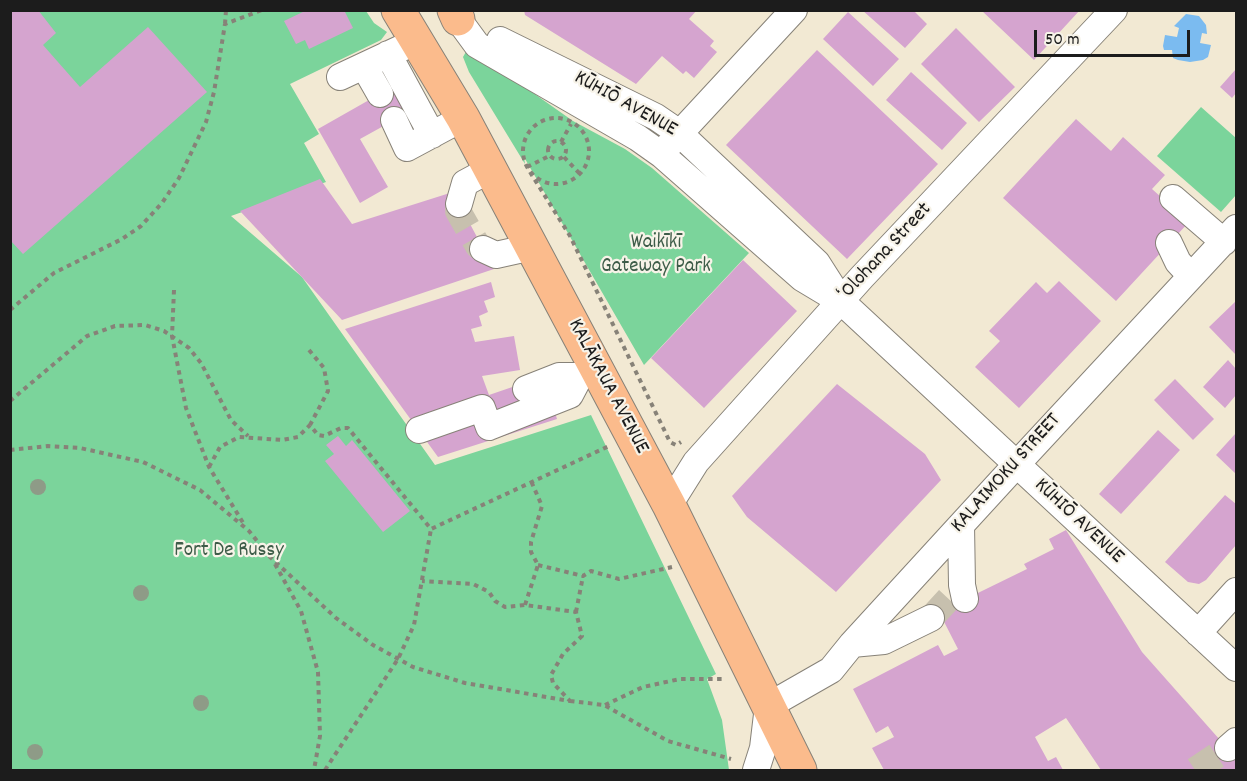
<!DOCTYPE html>
<html>
<head>
<meta charset="utf-8">
<style>
	body { margin:0 }
	#map { position:relative; width:1247px; height:781px; overflow:hidden; background:#f2e9d3; font-family:Dekko,sans-serif }
	canvas { display:block }
	.frame { position:absolute; inset:0; border:12px solid #1c1c1c; pointer-events:none }
	.scale { position:absolute; left:1034px; top:30px; width:156px; height:27px; box-sizing:border-box; border:3px solid #1c1c1c; border-top:0; padding-left:8px; font-size:18px; line-height:21px; white-space:nowrap; color:#1c1c1c; -webkit-text-stroke:4px #f7f3e8; paint-order:stroke }
</style>
</head>
<body>
<div id="map">
<canvas width="1247" height="781"></canvas>
<div class="frame"></div>
<div class="scale">50 m</div>
</div>
<script>
const c = document.querySelector('canvas').getContext('2d');
c.lineJoin = 'round';
function fillPath(path, color) { c.fillStyle = color; c.fill(path, 'evenodd'); }
const toPath = rows => new Path2D(rows.map(r => 'M' + r).join(''));
function strokePath(path, color, width, dash) { c.strokeStyle = color; c.lineWidth = width; c.lineCap = dash ? 'butt' : 'round'; c.setLineDash(dash || []); c.stroke(path); }
function label(font, color, halo, rows, align = 'center') {
  c.font = font + ' Dekko,sans-serif'; c.lineWidth = 4.5; c.setLineDash([]); c.textBaseline = 'middle'; c.strokeStyle = halo; c.fillStyle = color; for (const [text, x, y, turn = 0] of rows) {
    c.save(); c.translate(x, y); c.rotate((+turn || 0) * Math.PI / 180); c.textAlign = isNaN(turn) ? turn : align; if (halo) c.strokeText(text, 0, 0); c.fillText(text, 0, 0); c.restore();
  }
}
const green = toPath([
	[10,11,366,11,374,23,387,32,381,40,290,84,319,134,304,143,326,182,231,216,302,277,435,465,591,415,716,674,707,679,722,720,729,770,11,770],
	[467,50,475,52,573,121,625,149,652,168,749,253,644,365,528,164,524,157,525,164,469,72,463,57],
	[1201,107,1236,138,1236,195,1221,212,1157,156]
]);
const water = toPath([
	[1186,14,1199,16,1206,25,1207,34,1202,33,1200,43,1211,45,1208,57,1203,60,1190,62,1178,60,1173,58,1172,50,1164,50,1163,46,1165,35,1177,37,1179,28,1174,26]
]);
const building = toPath([
	[10,10,38,10,56,33,43,45,80,87,148,27,207,92,23,254,10,240],
	[307,10,344,10,353,28,309,49,305,40,296,44,284,21],
	[524,10,697,10,689,19,714,41,710,46,717,52,694,78,686,71,683,74,662,56,636,84,525,15],
	[862,10,913,10,927,24,905,48],
	[981,10,1080,10,1034,60],
	[848,12,899,59,873,86,823,39],
	[956,28,1015,87,979,122,921,64],
	[817,50,938,164,847,259,726,145],
	[1236,69,1236,93,1232,98,1220,87],
	[911,72,967,123,942,150,886,100],
	[392,87,407,113,360,139,388,187,360,203,318,129],
	[1076,119,1111,151,1123,137,1165,175,1152,189,1189,222,1116,301,1003,198],
	[320,179,352,224,453,192,494,269,342,320,240,211],
	[743,260,797,311,704,408,651,358],
	[1059,281,1101,321,1019,408,975,367,1000,341,989,331,1036,282,1047,293],
	[491,282,495,297,484,301,488,312,479,316,482,326,471,329,475,342,514,336,520,370,482,376,489,395,524,383,551,399,557,419,438,457,345,329],
	[1236,301,1236,355,1209,327],
	[1228,360,1236,369,1236,395,1225,408,1203,387],
	[1175,379,1214,419,1193,440,1154,400],
	[837,384,925,454,941,480,836,592,747,517,732,496],
	[1158,430,1180,450,1121,514,1099,494],
	[1236,433,1236,474,1216,455],
	[338,436,346,446,352,440,410,511,383,532,325,461,334,454,326,445],
	[1225,495,1236,504,1236,545,1206,580,1199,584,1188,582,1165,562],
	[1066,530,1142,652,1236,758,1236,770,1101,770,1066,718,1035,737,1048,761,1056,757,1063,770,884,770,872,748,894,737,888,726,876,733,853,689,938,645,944,656,958,649,939,612,1027,569,1024,564,1054,549,1049,539]
]);
const minorTunnel = toPath([
	[459,204,458,211,478,246,483,249],
	[931,618,954,593],
	[1195,770,1228,748]
]);
const path = toPath([
	[225,24,226,10],
	'523 151a33 33 0 1 1 66 0a33 33 0 1 1-66 0Z',
	'548 150a9 9 0 1 1 18 0a9 9 0 1 1-18 0Z',
	[561,142,571,124],
	[564,157,580,174],
	[527,167,549,156],
	[530,172,570,236,670,442,676,445,681,442],
	[174,290,172,336,186,408,209,467,245,526],
	[10,310,54,273,122,239,141,226,162,203,179,178,206,122,214,92,225,24,262,10],
	[309,350,324,368,328,391,310,425],
	[10,401,87,336,115,326,145,325,164,331,189,348,201,363,231,420,248,436],
	[10,450,48,446,80,448,143,462,200,490,249,531,270,557],
	[209,467,220,447,239,437,282,440,298,437,310,425,318,435,324,436,341,428,348,428,431,529,609,446],
	[269,556,336,618,373,645,413,667,465,683,570,701,553,683,551,675,563,654,582,636,576,612,525,605,505,607,495,601,489,592,473,584,422,581],
	[275,564,301,611,318,672,320,736,314,770],
	[538,565,583,576,591,571,619,579,672,567],
	[525,605,538,565,531,552,531,542,542,506,531,481],
	[576,612,583,576],
	[570,701,604,705,668,741,731,759],
	[605,705,643,687,680,679,724,679],
	[325,770,398,659,414,625,431,529]
]);
const minor = toPath([
	[458,19,477,45,638,138,662,155,802,278,842,302,1236,668],
	[500,40,656,117,678,132,817,263,840,299],
	[388,54,432,135],
	[364,66,380,94],
	[340,77,404,47],
	[394,120,407,148,463,118],
	[669,145,794,10],
	[1173,198,1224,242],
	[459,204,465,183,491,169],
	[1169,243,1178,262,1191,276],
	[483,249,496,255,532,247],
	[526,389,559,376,580,376],
	[419,430,482,408,489,427,570,395,580,376,597,368],
	[669,505,696,462,862,277,1114,10],
	[961,525,962,585,965,599],
	[1198,633,1236,591],
	[852,644,884,641,931,618],
	[1228,748,1236,741],
	[756,770,763,748,768,706,831,670,852,644,1016,465,1236,228]
]);
const major = toPath([
	[398,10,463,118,669,505,800,770],
	[454,10,458,19]
]);
const trees = [
	[38,487],
	[141,593],
	[201,703],
	[35,752]
];
const streetNames = [
	["KŪHIŌ AVENUE",625,105,29],
	["ʻOlohana Street",886,253,-47],
	["KALĀKAUA AVENUE",607,387,62],
	["KALAIMOKU STREET",1007,474,-48],
	["KŪHIŌ AVENUE",1078,522,43]
];
const parkNames = [
	["Waikīkī",656,244],
	["Gateway Park",656,268],
	["Fort De Russy",229,552]
];
fillPath(green, '#7bd49b');
fillPath(water, '#7bbbf0');
fillPath(building, '#d5a4cf');
strokePath(minorTunnel, '#c7c0ae', 26, [26, 13]);
strokePath(minor, '#878278', 28);
strokePath(major, '#878278', 35);
strokePath(path, '#878278', 4, [4.5, 4.5]);
strokePath(minor, '#fff', 26);
strokePath(major, '#fbbb8c', 33);
c.fillStyle = '#8e9b87';
for (const [x, y] of trees) { c.beginPath(); c.arc(x, y, 8, 0, 2 * Math.PI); c.fill(); }
label('21px', '#1c1c1c', '#f7f3e8', streetNames);
label('21px', '#3d5c48', '#f7f3e8', parkNames);
</script>
</body>
</html>
